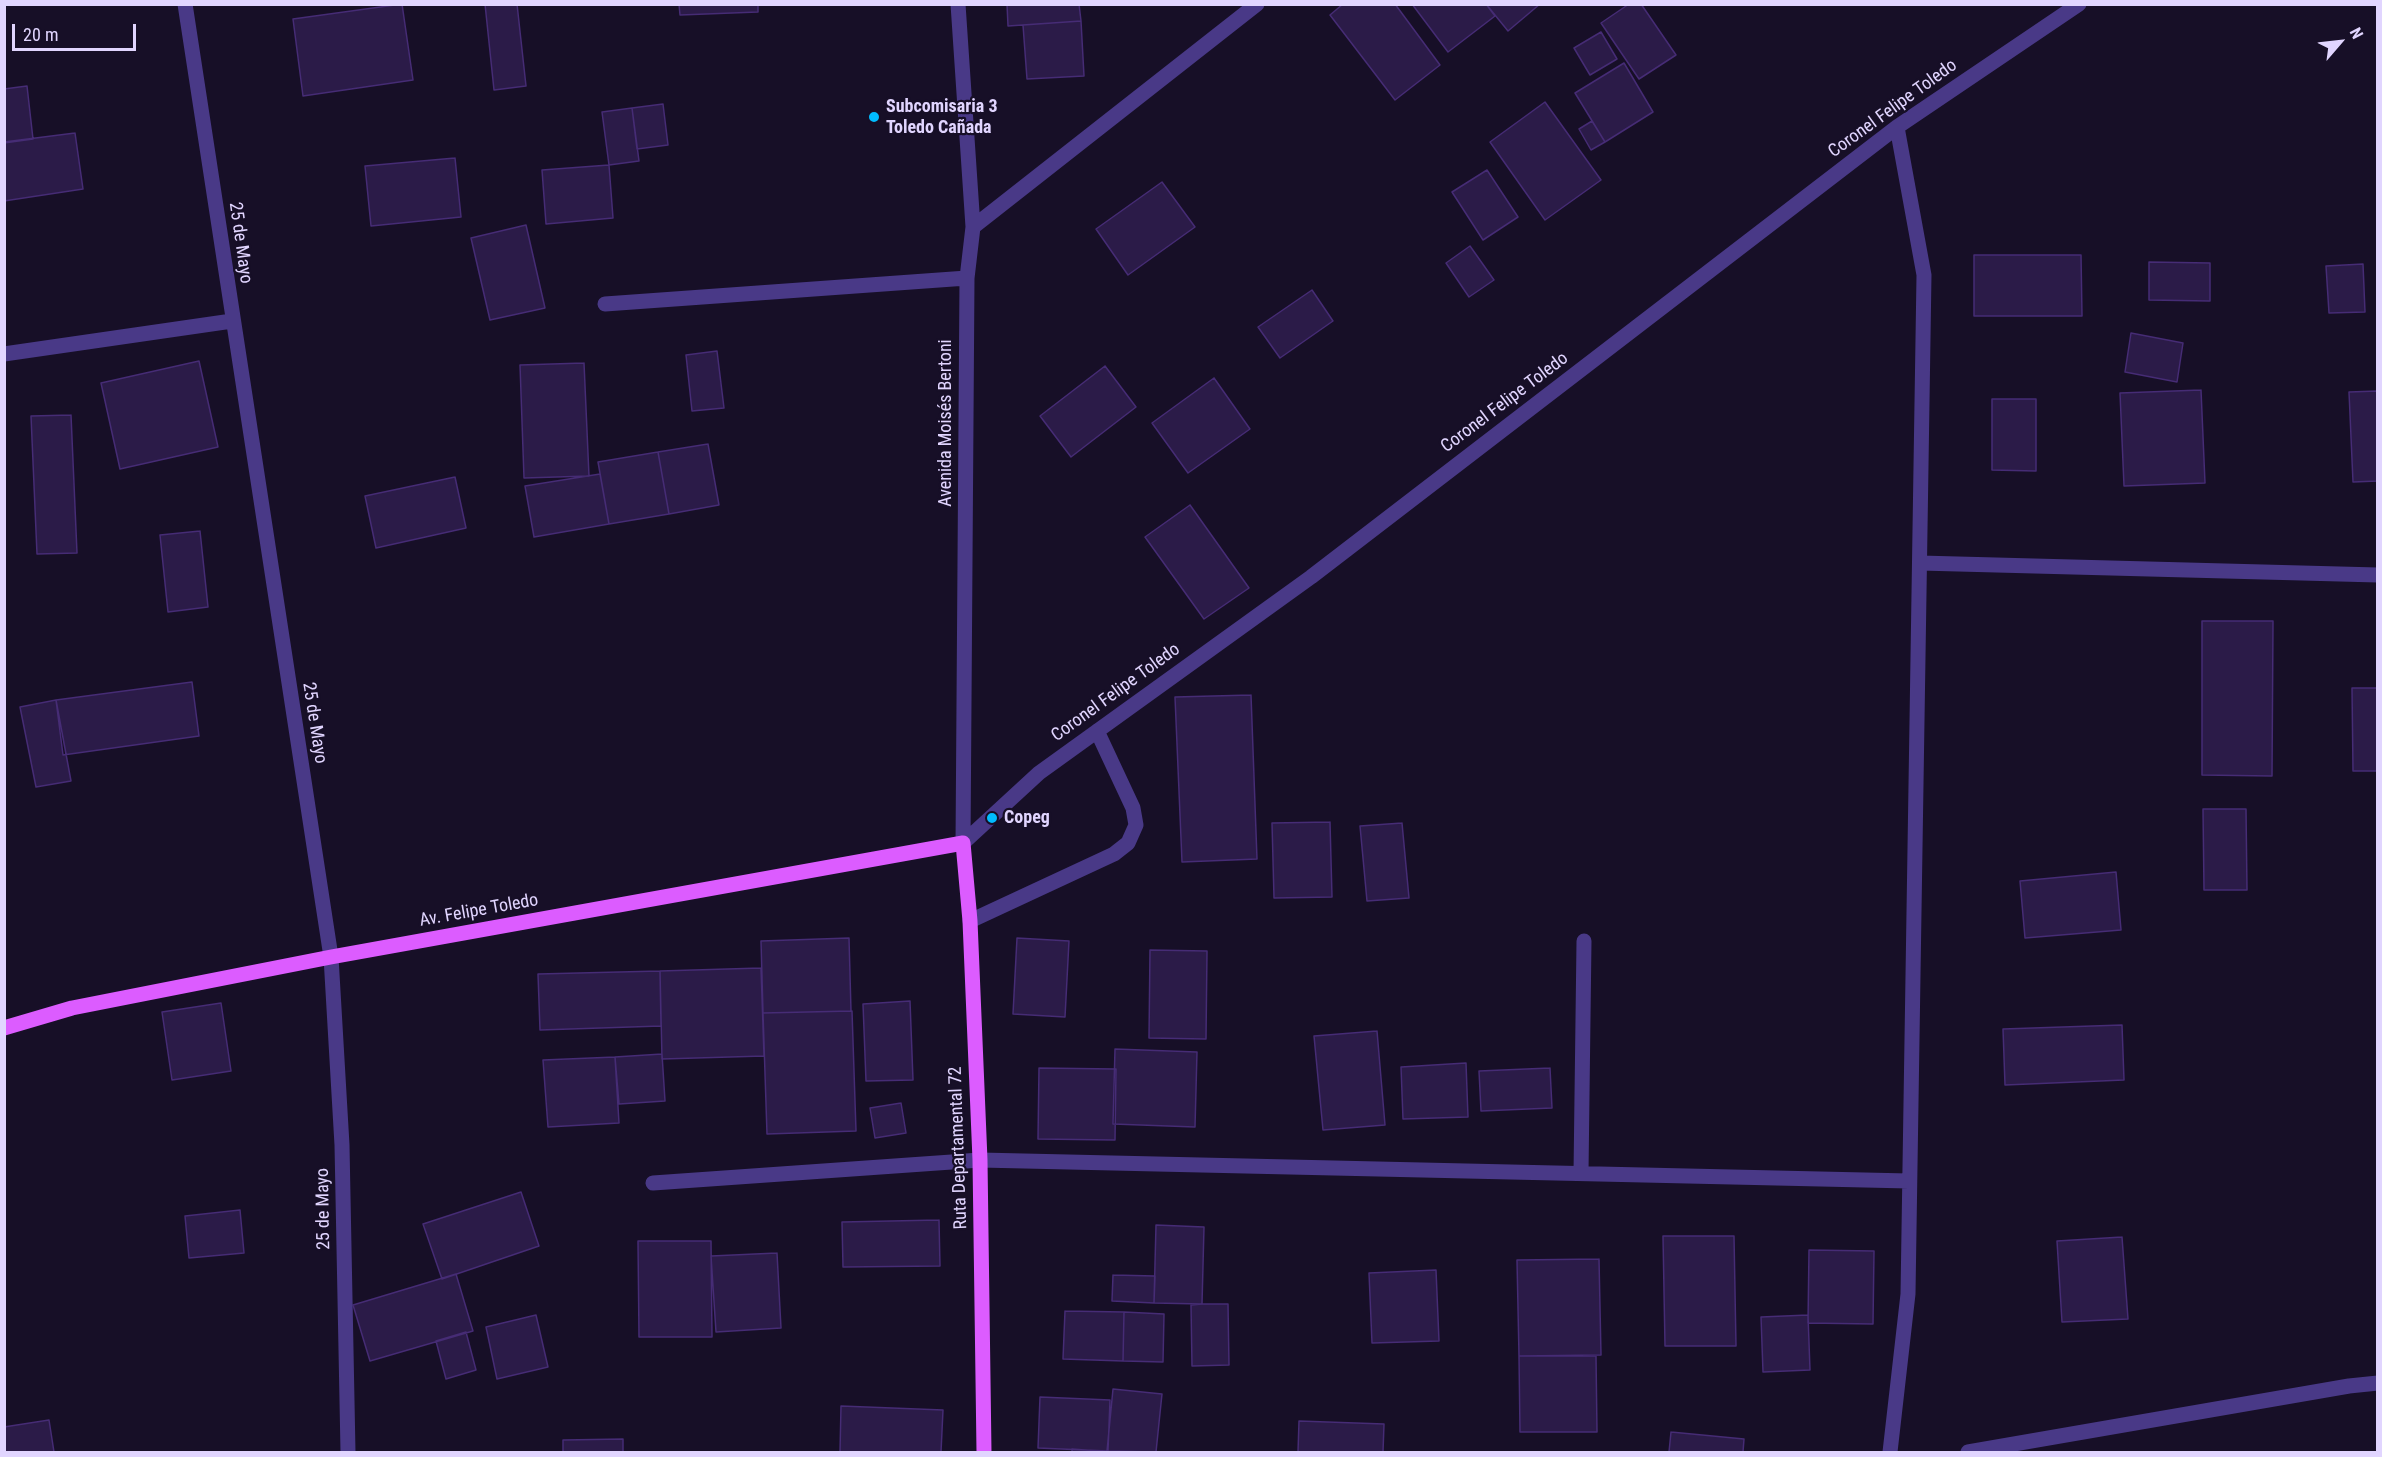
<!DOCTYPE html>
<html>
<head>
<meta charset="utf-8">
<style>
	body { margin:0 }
	#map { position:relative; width:2382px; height:1457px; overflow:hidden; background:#170f27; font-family:"Roboto Condensed",sans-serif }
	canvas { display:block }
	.frame { position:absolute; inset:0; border:6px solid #e1d5ff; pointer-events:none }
	.north { position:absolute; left:2310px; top:12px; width:60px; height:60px; -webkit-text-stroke:4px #170f27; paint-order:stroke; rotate:62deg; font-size:16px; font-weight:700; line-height:24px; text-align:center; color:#e1d5ff }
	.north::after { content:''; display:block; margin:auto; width:21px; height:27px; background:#e1d5ff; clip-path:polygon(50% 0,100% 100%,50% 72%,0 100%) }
	.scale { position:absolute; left:12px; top:24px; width:124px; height:27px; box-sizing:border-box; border:3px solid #e1d5ff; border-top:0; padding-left:8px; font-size:18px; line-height:21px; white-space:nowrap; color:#e1d5ff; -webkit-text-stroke:4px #170f27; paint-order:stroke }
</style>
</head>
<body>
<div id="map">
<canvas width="2382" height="1457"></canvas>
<div class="frame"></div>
<div class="north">N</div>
<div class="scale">20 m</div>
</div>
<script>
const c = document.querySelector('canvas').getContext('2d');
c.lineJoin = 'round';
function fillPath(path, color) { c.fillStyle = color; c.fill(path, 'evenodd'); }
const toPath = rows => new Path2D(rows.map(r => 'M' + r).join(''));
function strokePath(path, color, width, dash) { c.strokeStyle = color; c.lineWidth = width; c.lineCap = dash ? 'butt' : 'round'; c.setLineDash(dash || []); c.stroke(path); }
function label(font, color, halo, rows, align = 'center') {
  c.font = font + ' "Roboto Condensed",sans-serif'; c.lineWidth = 4.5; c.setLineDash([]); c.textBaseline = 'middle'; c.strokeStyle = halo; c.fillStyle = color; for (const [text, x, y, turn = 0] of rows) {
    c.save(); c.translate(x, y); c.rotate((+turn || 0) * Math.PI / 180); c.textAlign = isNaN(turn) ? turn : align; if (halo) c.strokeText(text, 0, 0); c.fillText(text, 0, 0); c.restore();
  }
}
const building = toPath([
	[402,4,413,80,303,96,293,19,402,4],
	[485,4,517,4,526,86,494,90,485,4],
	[679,4,758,4,758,12,680,15,679,4],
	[1007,4,1079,4,1081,21,1008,26,1007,4],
	[1343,4,1395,4,1440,65,1395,100,1330,15,1343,4],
	[1412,4,1486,4,1495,16,1448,52,1412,4],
	[1486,4,1540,4,1508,31,1486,4],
	[1629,4,1641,4,1676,55,1639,79,1601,23,1629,4],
	[1081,21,1084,76,1027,79,1023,25,1081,21],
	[1601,32,1617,59,1590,75,1574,48,1601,32],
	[1624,63,1653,112,1605,142,1575,93,1624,63],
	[27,86,33,139,4,143,4,89,27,86],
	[1545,102,1601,180,1545,220,1490,142,1545,102],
	[663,104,668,145,637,149,632,108,663,104],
	[632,108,639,161,609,165,602,112,632,108],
	[1592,121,1605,142,1591,150,1579,129,1592,121],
	[75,133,83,189,4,201,4,142,75,133],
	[455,158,461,217,371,226,365,166,455,158],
	[609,165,613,218,546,224,542,170,609,165],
	[1487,170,1518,217,1483,240,1452,192,1487,170],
	[1162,182,1195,227,1128,275,1096,229,1162,182],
	[526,225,545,308,490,320,471,238,526,225],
	[1470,246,1494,280,1469,297,1446,263,1470,246],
	[1974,255,2081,255,2082,316,1974,316,1974,255],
	[2149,262,2210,263,2210,301,2149,300,2149,262],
	[2363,264,2365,312,2329,313,2326,266,2363,264],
	[1312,290,1333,321,1280,358,1258,327,1312,290],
	[2131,333,2183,343,2177,382,2125,372,2131,333],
	[717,351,724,408,692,411,686,355,717,351],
	[199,361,218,447,120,469,101,383,199,361],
	[584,363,589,476,524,478,520,365,584,363],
	[1105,366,1136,407,1071,457,1040,416,1105,366],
	[1214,378,1250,429,1188,473,1152,423,1214,378],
	[2201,390,2205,483,2124,486,2120,393,2201,390],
	[2378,391,2378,481,2353,482,2349,392,2378,391],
	[1992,399,2036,399,2036,471,1992,470,1992,399],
	[71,415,77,553,37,554,31,416,71,415],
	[708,444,719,505,669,514,658,452,708,444],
	[658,452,669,514,609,524,598,462,658,452],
	[600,474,609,524,534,537,525,486,600,474],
	[455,477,466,528,376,548,365,496,455,477],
	[1190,505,1249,588,1204,619,1145,537,1190,505],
	[200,531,208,607,168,612,160,535,200,531],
	[2202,621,2273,621,2272,776,2202,775,2202,621],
	[192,682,199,736,63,755,56,700,192,682],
	[2352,688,2378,688,2378,771,2353,771,2352,688],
	[1251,695,1257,859,1182,862,1175,697,1251,695],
	[56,700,71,781,36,787,20,707,56,700],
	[2203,809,2246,809,2247,890,2204,890,2203,809],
	[1330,822,1332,897,1274,898,1272,823,1330,822],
	[1402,823,1409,898,1367,901,1360,826,1402,823],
	[2116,872,2121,930,2025,938,2020,881,2116,872],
	[849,938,851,1011,763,1013,761,941,849,938],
	[1017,938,1069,941,1065,1017,1013,1014,1017,938],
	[1150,950,1207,951,1206,1039,1149,1038,1150,950],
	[761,968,764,1056,662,1059,660,971,761,968],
	[660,971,661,1026,540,1030,538,974,660,971],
	[910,1001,913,1080,866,1081,863,1004,910,1001],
	[221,1003,231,1071,172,1080,162,1012,221,1003],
	[852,1011,856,1131,767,1134,763,1013,852,1011],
	[2122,1025,2124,1080,2005,1085,2003,1029,2122,1025],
	[1377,1031,1385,1125,1323,1130,1314,1036,1377,1031],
	[1115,1049,1197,1052,1195,1127,1113,1124,1115,1049],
	[662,1054,665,1101,619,1104,615,1057,662,1054],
	[615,1057,619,1123,548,1127,543,1060,615,1057],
	[1466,1063,1468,1117,1403,1119,1401,1067,1466,1063],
	[1039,1068,1116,1069,1115,1140,1038,1139,1039,1068],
	[1550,1068,1552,1108,1481,1111,1479,1071,1550,1068],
	[901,1103,906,1133,875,1138,870,1108,901,1103],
	[521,1192,539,1246,442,1279,423,1224,521,1192],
	[240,1210,244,1253,189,1258,185,1216,240,1210],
	[939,1220,940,1266,843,1267,842,1222,939,1220],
	[1156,1225,1204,1227,1202,1304,1154,1303,1156,1225],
	[1663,1236,1734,1236,1736,1346,1665,1346,1663,1236],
	[2122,1237,2128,1319,2062,1322,2057,1241,2122,1237],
	[638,1241,711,1241,712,1337,639,1337,638,1241],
	[1809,1250,1874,1251,1873,1324,1808,1323,1809,1250],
	[777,1253,781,1328,716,1332,711,1256,777,1253],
	[1599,1259,1601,1355,1519,1356,1517,1260,1599,1259],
	[1436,1270,1439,1341,1372,1343,1369,1273,1436,1270],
	[456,1274,473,1331,370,1361,353,1305,456,1274],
	[1113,1275,1155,1276,1154,1303,1112,1301,1113,1275],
	[1202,1304,1228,1304,1229,1365,1192,1366,1191,1305,1202,1304],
	[1065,1311,1124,1312,1123,1361,1063,1359,1065,1311],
	[1124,1312,1164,1314,1163,1362,1123,1361,1124,1312],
	[536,1315,548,1367,497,1379,486,1327,536,1315],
	[1808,1315,1810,1370,1763,1372,1761,1317,1808,1315],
	[466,1332,476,1370,446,1379,436,1341,466,1332],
	[1519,1356,1596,1356,1597,1432,1520,1432,1519,1356],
	[1113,1389,1162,1394,1156,1452,1107,1451,1113,1389],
	[1040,1397,1110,1400,1108,1451,1038,1448,1040,1397],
	[841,1406,943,1410,941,1452,840,1452,841,1406],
	[49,1420,54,1452,4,1452,4,1427,49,1420],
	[1299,1421,1384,1424,1383,1452,1298,1452,1299,1421],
	[1671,1432,1744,1439,1743,1452,1669,1452,1671,1432],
	[623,1439,623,1452,563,1452,563,1440,623,1439],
	[1072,1449,1111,1452,1072,1452,1072,1449]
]);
const minor = toPath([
	[185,4,331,957,342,1145,348,1452],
	[958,4,973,227,967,278,963,843],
	[973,227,1257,4],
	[605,304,967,278],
	[4,354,232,321],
	[1920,563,2378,575],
	[963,843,1039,773,1311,577,1897,127,2079,4],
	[970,921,1114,854,1128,843,1136,825,1133,808,1097,731],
	[1581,1173,1584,941],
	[653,1183,980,1160,1909,1181],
	[1890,1452,1908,1294,1924,275,1897,127],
	[1968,1452,2349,1386,2378,1383]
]);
const major = toPath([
	[4,1028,72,1008,331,957,963,843,970,921,980,1160,984,1452]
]);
const markers = [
	[874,117,6,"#01bcff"],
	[992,818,6,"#01bcff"]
];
const poiNames = [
	["Subcomisaria 3",886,107],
	["Toledo Cañada",886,128],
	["Copeg",1004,818]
];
const streetNames = [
	["Coronel Felipe Toledo",1893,109,-36],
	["25 de Mayo",240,243,82],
	["Coronel Felipe Toledo",1505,403,-37],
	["Avenida Moisés Bertoni",946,423,-90],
	["Coronel Felipe Toledo",1116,693,-36],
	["25 de Mayo",314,723,81],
	["Av. Felipe Toledo",479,911,-10],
	["Ruta Departamental 72",959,1148,-92],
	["25 de Mayo",324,1209,-91]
];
fillPath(building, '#2b1b48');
strokePath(building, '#462c75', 1.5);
strokePath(minor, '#493987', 15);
strokePath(major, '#dc5cff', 15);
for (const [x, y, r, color] of markers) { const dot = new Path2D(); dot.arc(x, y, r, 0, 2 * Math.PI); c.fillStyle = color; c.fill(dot); strokePath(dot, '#170f27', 2); }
label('bold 18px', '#e1d5ff', '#170f27', poiNames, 'left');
label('18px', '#e1d5ff', '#170f27', streetNames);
</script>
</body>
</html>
